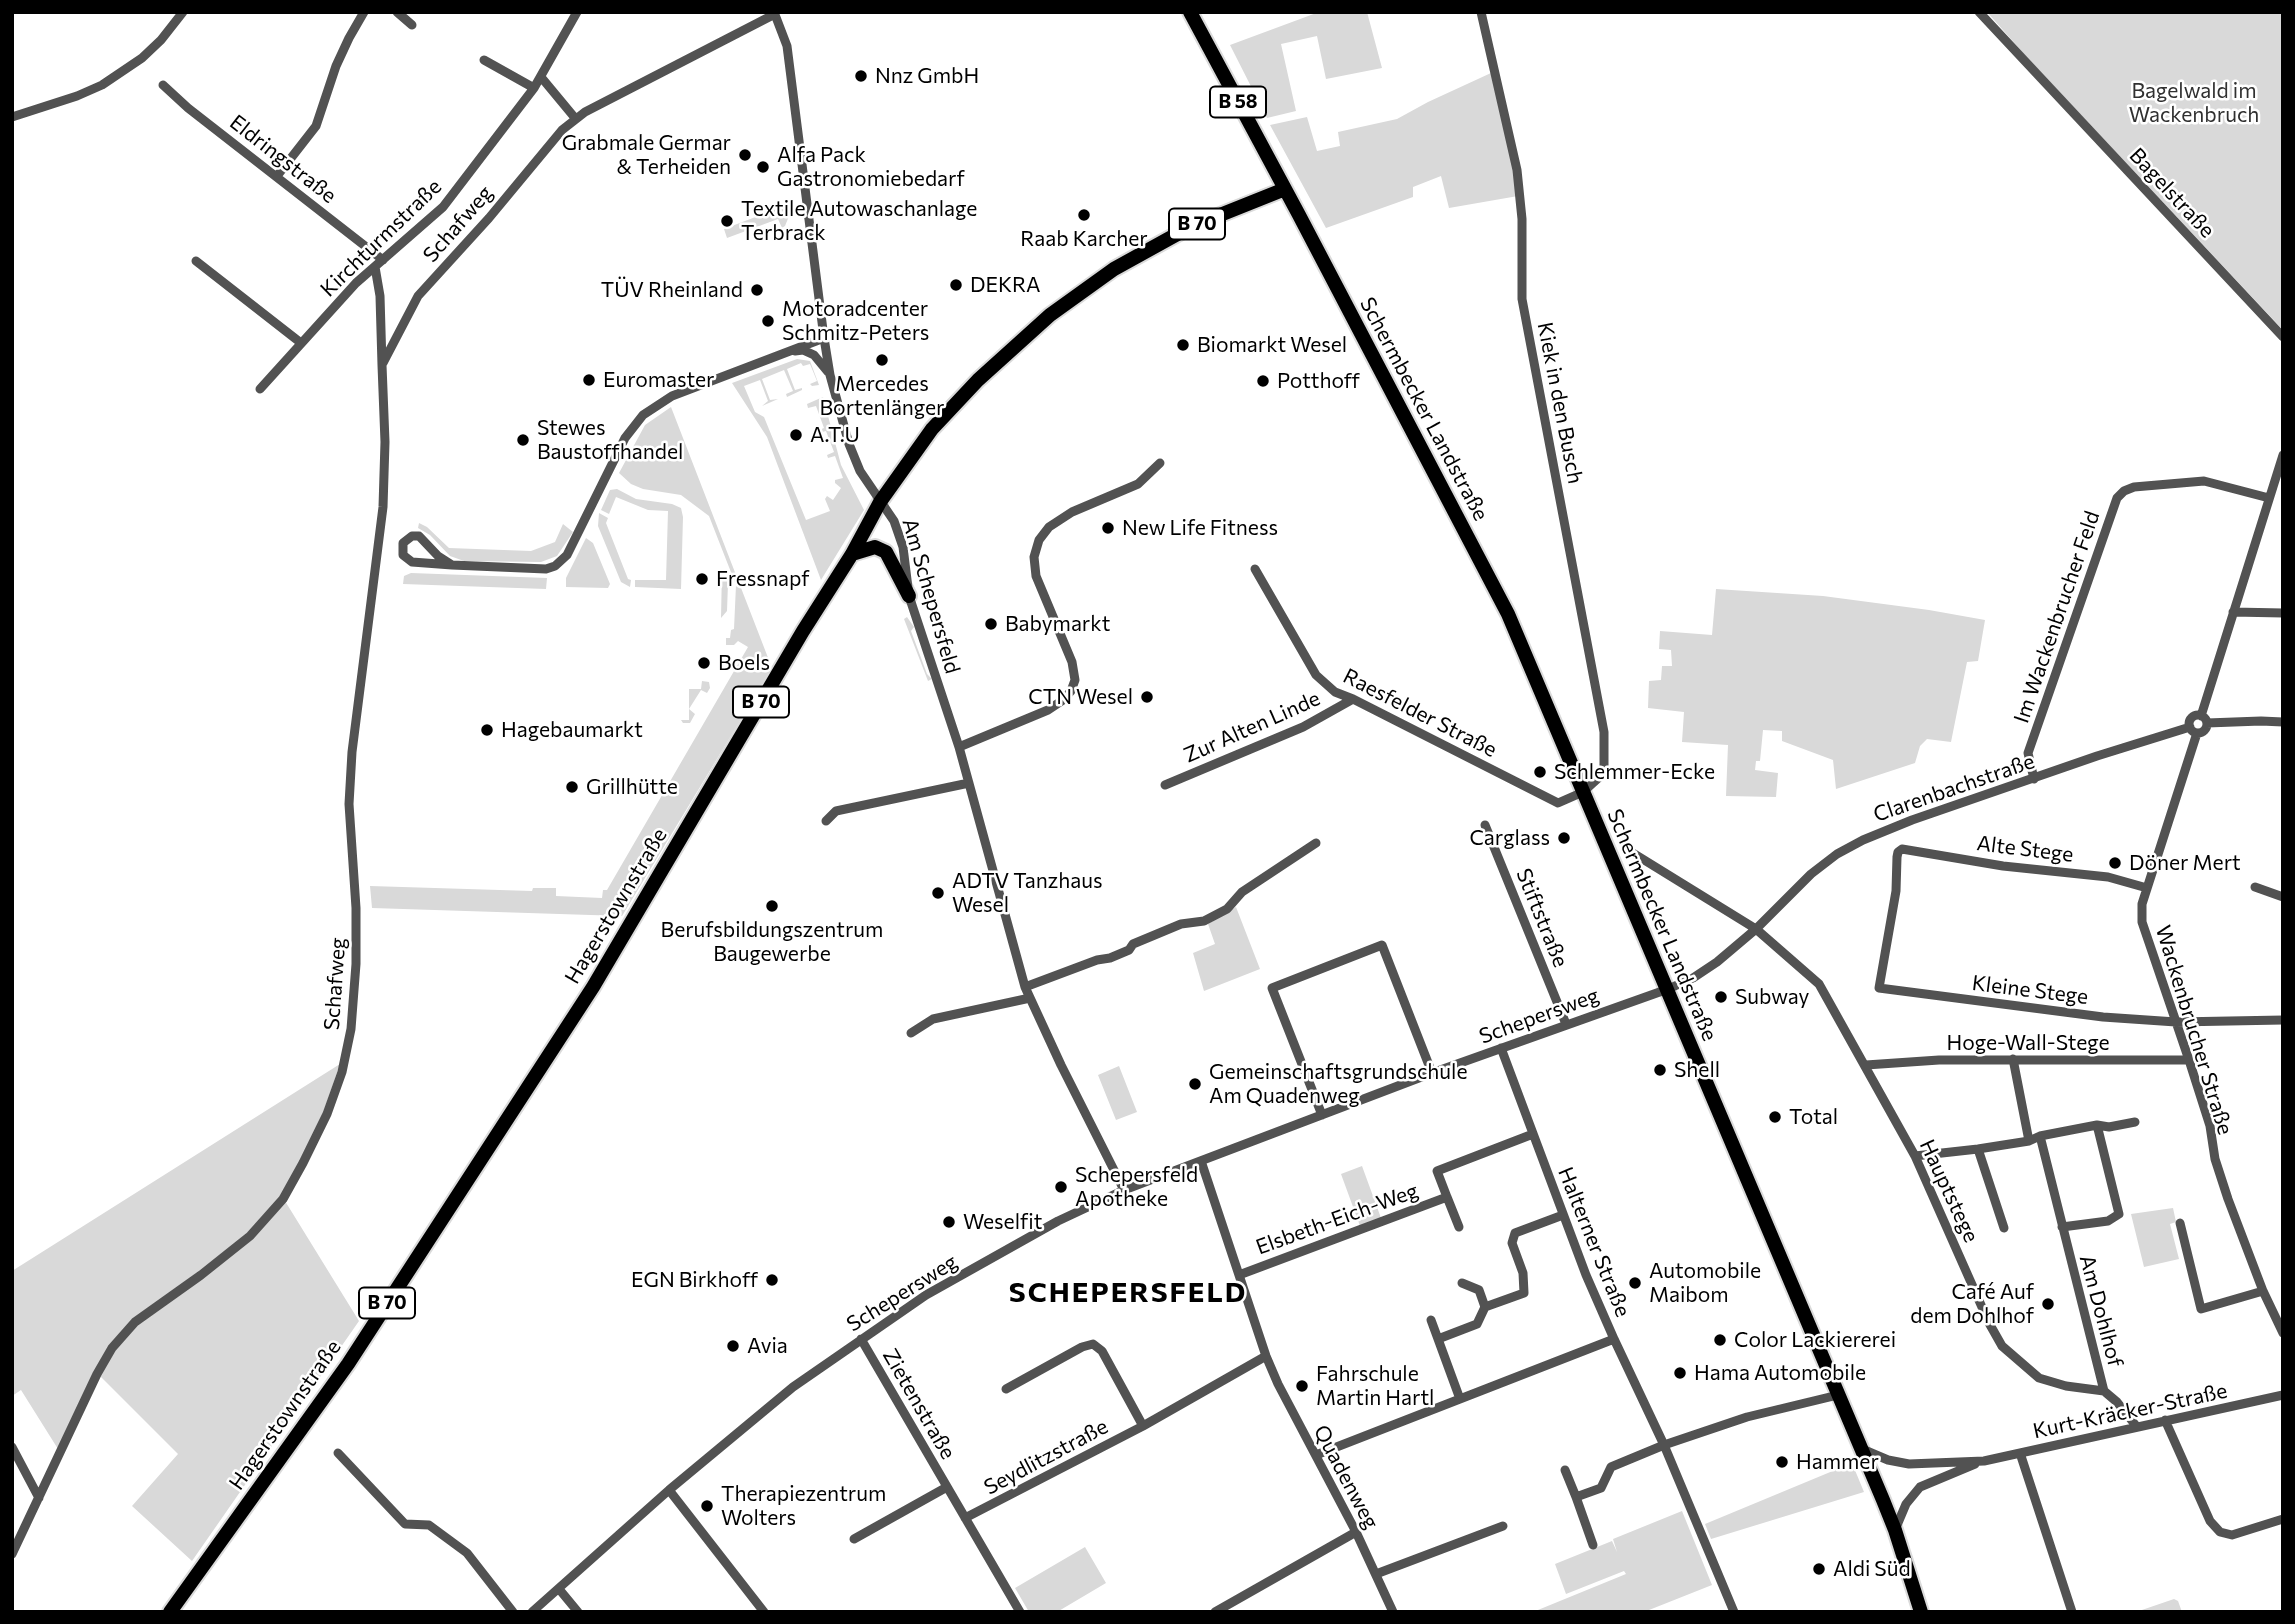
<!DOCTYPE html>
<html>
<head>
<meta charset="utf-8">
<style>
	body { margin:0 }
	#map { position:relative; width:2295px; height:1624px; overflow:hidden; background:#fff; font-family:Commissioner,sans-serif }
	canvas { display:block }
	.frame { position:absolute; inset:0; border:14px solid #000; pointer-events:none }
</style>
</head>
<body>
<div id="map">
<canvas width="2295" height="1624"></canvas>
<div class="frame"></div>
</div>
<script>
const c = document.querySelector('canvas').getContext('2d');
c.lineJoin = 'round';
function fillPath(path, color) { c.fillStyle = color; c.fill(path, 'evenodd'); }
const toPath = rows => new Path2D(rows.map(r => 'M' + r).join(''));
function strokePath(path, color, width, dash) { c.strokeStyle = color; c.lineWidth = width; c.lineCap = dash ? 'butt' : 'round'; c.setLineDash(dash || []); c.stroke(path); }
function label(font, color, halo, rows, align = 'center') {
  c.font = font + ' Commissioner,sans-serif'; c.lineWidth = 5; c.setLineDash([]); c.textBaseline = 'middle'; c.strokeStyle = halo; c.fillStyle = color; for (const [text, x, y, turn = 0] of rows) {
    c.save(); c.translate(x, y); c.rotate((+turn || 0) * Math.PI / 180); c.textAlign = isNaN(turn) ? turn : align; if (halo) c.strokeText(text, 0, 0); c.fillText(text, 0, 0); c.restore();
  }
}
const green = toPath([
	[1319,12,1367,12,1382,68,1326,79,1317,36,1281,44,1296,111,1267,118,1230,45],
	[1987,12,2283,12,2283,330,2025,55],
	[1491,73,1514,167,1518,196,1449,208,1441,176,1413,187,1413,197,1326,228,1270,125,1307,117,1317,151,1340,146,1338,132,1397,119,1428,102],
	[779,208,785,210,789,216,785,226,782,228,778,219,727,238,724,229],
	[797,359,810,361,819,385,812,386,810,384,817,381,810,364,803,366,801,363,787,369,795,390,802,388,802,390,787,397,786,394,793,391,784,370,762,379,770,400,778,399,762,406,768,401,760,380,744,386,755,412,764,417,806,520,830,511,825,499,827,496,833,500,841,488,835,483,835,480,843,478,835,456,828,458,827,455,834,452,826,431,818,433,817,431,824,428,816,406,808,408,807,404,823,397,841,465,864,510,821,580,767,437,732,383],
	[671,407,772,668,622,916,372,908,370,886,532,891,533,888,556,888,556,896,602,898,603,890,607,890,748,647,738,641,734,645,726,645,726,638,730,638,731,630,734,629,736,585,709,516,681,495,643,489,631,484,619,473,645,425],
	[617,489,636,499,672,504,681,508,683,517,681,589,635,587,635,580,666,580,668,511,648,510,616,497,609,514,601,510,610,490],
	[599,513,608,518,606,523,628,579,631,580,630,587,621,582,598,526],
	[419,523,427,527,449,548,531,551,555,542,563,524,573,532,557,556,541,562,464,561,450,556,430,535,418,528],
	[586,538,593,543,610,584,608,588,566,587,566,578],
	[722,569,728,583,727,611,721,618],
	[411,573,547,578,546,589,403,584,404,576],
	[1716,589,1823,596,1929,610,1985,620,1978,661,1967,662,1951,742,1927,739,1920,746,1915,763,1836,789,1833,760,1782,741,1782,731,1763,730,1760,761,1756,761,1755,770,1778,773,1776,797,1726,796,1728,745,1682,742,1684,712,1648,708,1649,681,1661,680,1662,666,1672,666,1671,650,1659,649,1660,631,1712,635],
	[907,617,914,627,911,631,927,674,932,679,928,681,904,619],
	[702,681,709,682,710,688,707,693,701,690,689,709,695,714,690,723,683,723,681,720,689,720,689,689,701,689],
	[1236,907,1260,969,1204,991,1193,953,1215,944,1208,924],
	[340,1064,318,1127,280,1197,248,1233,125,1328,58,1449,21,1390,12,1396,12,1271],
	[1119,1066,1137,1112,1116,1120,1098,1075],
	[1362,1166,1381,1218,1360,1226,1341,1174],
	[285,1201,359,1321,192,1561,132,1506,178,1454,100,1376,115,1350,137,1325],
	[2173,1208,2176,1222,2170,1224,2179,1259,2144,1267,2131,1214],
	[1852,1463,1864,1492,1711,1539,1705,1524],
	[1682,1511,1712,1585,1644,1612,1533,1612,1626,1574,1624,1571,1566,1594,1555,1564,1612,1541,1617,1552,1613,1539],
	[1085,1547,1106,1583,1057,1612,1029,1612,1015,1588],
	[2174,1599,2178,1601,2182,1612,2136,1612]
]);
const minor = toPath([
	[397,12,412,25],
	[774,12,787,46,824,338,830,375,849,444,860,471,894,521,903,547,909,596,959,747,1025,987,1061,1065,1124,1190],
	[1979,12,2283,337],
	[484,60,534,88],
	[541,77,575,118],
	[163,85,188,108,383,260],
	[12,117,77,96,102,85,142,58,161,40,183,12],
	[277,176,316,126,336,66,349,38,364,12],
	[196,261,301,343],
	[795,351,803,350,814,355,828,372],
	[383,363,418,296,489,218,562,130,585,112,775,14],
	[260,389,356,283,443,207,534,88,577,12],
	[452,565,438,556,419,536,412,536,403,543,403,555,412,562,452,565,546,569,555,566,567,555,625,438,643,415,672,396,824,338],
	[1255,569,1316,675,1335,692,1353,699,1558,803,1583,792,1604,773,1604,732,1522,299,1522,219,1517,170,1481,12],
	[2233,612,2283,613],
	'2189 724a9 9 0 1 1 18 0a9 9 0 1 1-18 0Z',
	[2201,716,2283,455],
	[2207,723,2261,721,2283,722],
	[2197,733,2142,904,2142,922,2189,1060,2210,1126,2215,1159,2228,1199,2263,1291,2283,1333],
	[959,747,1048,710,1063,700,1071,691,1075,680,1072,662,1036,576,1034,557,1039,540,1049,527,1072,512,1138,484,1160,463],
	[2034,779,2028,753,2117,498,2124,491,2134,487,2204,481,2269,498],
	[1165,785,1303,727,1353,699],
	[826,821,836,811,969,783],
	[1485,825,1566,1024],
	[1628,850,1756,929,1819,984,1915,1156,1989,1323,2002,1346,2039,1378,2066,1386,2104,1391,2117,1402,2137,1427],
	[2255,887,2283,897],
	[2147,888,2108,877,2003,866,1902,849,1898,852,1897,857,1896,891,1879,988,2103,1017,2176,1022,2283,1020],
	[1025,987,1097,960,1110,958,1129,950,1133,944,1181,924,1204,921,1227,909,1242,892,1316,843],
	[911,1033,933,1019,1030,998],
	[1501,1048,1586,1275,1614,1339,1664,1445,1734,1612],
	[2013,1059,2029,1141],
	[1866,1065,1939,1060,2189,1060],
	[1322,1115,1272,988,1382,945,1432,1073],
	[2040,1136,2104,1391],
	[1978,1149,2004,1228],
	[1915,1156,1978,1149,2029,1141,2040,1136,2097,1125,2109,1127,2135,1122],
	[1201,1161,1266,1356,1278,1384,1356,1532,1393,1612],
	[1447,1197,1459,1227],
	[2180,1223,2201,1309,2263,1291],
	[2062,1227,2108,1221,2119,1214,2097,1125],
	[1239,1275,1447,1197,1437,1171,1533,1134],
	[1462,1283,1479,1290,1485,1307],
	[1431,1320,1438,1339],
	[861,1339,1020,1612],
	[1006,1389,1082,1347,1093,1344,1102,1351,1143,1426],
	[1460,1399,1438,1339,1477,1324,1485,1307,1524,1293,1523,1273,1512,1243,1515,1233,1563,1215],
	[2165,1420,2210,1521,2220,1532,2232,1535,2283,1519],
	[12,1447,39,1498],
	[1862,1449,1888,1460,1909,1464,1984,1461,2283,1395],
	[338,1453,405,1524,429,1525,467,1553,513,1612],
	[2020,1453,2072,1612],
	[1316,1455,1614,1339],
	[1565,1470,1576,1497],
	[669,1490,764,1612],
	[965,1518,1143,1426,1266,1356],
	[1895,1530,1906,1504,1920,1487,1975,1464],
	[854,1539,947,1487],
	[1593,1545,1576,1497,1601,1488,1611,1467,1664,1445,1747,1417,1838,1395],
	[12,1554,97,1374,112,1348,135,1322,201,1275,250,1236,283,1199,303,1163,327,1114,342,1072,351,1029,356,964,356,908,349,804,352,752,383,507,385,442,382,365,380,296,375,267],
	[1376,1574,1503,1526],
	[559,1589,578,1612],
	[532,1612,669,1490,793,1387,926,1295,1058,1221,1124,1190,1432,1073,1668,989,1693,978,1717,962,1756,929,1811,874,1837,854,1863,840,1912,820,2097,756,2190,727],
	[1215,1612,1356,1532]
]);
const primary = toPath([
	[1190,12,1299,215,1508,614,1883,1500,1895,1530,1921,1612],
	[852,554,875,547,886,552,909,596],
	[170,1612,348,1364,593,987,803,631,852,554,880,502,932,429,978,380,1050,315,1114,269,1190,227,1285,189]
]);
const markers = [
	[861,76,7,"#000"],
	[745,155,7,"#000"],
	[763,167,7,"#000"],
	[1084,215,7,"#000"],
	[727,221,7,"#000"],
	[956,285,7,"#000"],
	[757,290,7,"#000"],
	[768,321,7,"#000"],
	[1183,345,7,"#000"],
	[882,360,7,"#000"],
	[589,380,7,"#000"],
	[1263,381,7,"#000"],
	[796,435,7,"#000"],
	[523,440,7,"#000"],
	[1108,528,7,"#000"],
	[702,579,7,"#000"],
	[991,624,7,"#000"],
	[704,663,7,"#000"],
	[1147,697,7,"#000"],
	[487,730,7,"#000"],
	[1540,772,7,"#000"],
	[572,787,7,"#000"],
	[1564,838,7,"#000"],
	[2115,863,7,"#000"],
	[938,893,7,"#000"],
	[772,906,7,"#000"],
	[1721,997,7,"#000"],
	[1660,1070,7,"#000"],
	[1195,1084,7,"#000"],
	[1775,1117,7,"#000"],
	[1061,1187,7,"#000"],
	[949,1222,7,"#000"],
	[772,1280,7,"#000"],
	[1635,1283,7,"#000"],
	[2048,1304,7,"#000"],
	[1720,1340,7,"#000"],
	[733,1346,7,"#000"],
	[1680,1373,7,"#000"],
	[1302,1386,7,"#000"],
	[1782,1462,7,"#000"],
	[707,1506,7,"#000"],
	[1819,1569,7,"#000"]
];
const shields = [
	[1238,102,56],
	[1197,224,56],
	[761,702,56],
	[387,1303,56]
];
const shieldNames = [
	["B 58",1238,102],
	["B 70",1197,224],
	["B 70",761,702],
	["B 70",387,1303]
];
const poiNames = [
	["Nnz GmbH",875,76],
	["Grabmale Germar",731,143,"right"],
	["& Terheiden",731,167,"right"],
	["Alfa Pack",777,155],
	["Gastronomiebedarf",777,179],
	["Textile Autowaschanlage",741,209],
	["Terbrack",741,233],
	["Raab Karcher",1084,239,"center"],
	["DEKRA",970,285],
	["TÜV Rheinland",743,290,"right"],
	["Motoradcenter",782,309],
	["Schmitz-Peters",782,333],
	["Biomarkt Wesel",1197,345],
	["Euromaster",603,380],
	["Potthoff",1277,381],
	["Mercedes",882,384,"center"],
	["Bortenlänger",882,408,"center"],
	["Stewes",537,428],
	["Baustoffhandel",537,452],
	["A.T.U",810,435],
	["New Life Fitness",1122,528],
	["Fressnapf",716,579],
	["Babymarkt",1005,624],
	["Boels",718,663],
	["CTN Wesel",1133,697,"right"],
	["Hagebaumarkt",501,730],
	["Schlemmer-Ecke",1554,772],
	["Grillhütte",586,787],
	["Carglass",1550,838,"right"],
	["Döner Mert",2129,863],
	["ADTV Tanzhaus",952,881],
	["Wesel",952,905],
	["Berufsbildungszentrum",772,930,"center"],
	["Baugewerbe",772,954,"center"],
	["Subway",1735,997],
	["Shell",1674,1070],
	["Gemeinschaftsgrundschule",1209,1072],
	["Am Quadenweg",1209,1096],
	["Total",1789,1117],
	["Schepersfeld",1075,1175],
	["Apotheke",1075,1199],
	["Weselfit",963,1222],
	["Automobile",1649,1271],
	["Maibom",1649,1295],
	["EGN Birkhoff",758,1280,"right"],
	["Café Auf",2034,1292,"right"],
	["dem Dohlhof",2034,1316,"right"],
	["Color Lackiererei",1734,1340],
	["Avia",747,1346],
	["Hama Automobile",1694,1373],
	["Fahrschule",1316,1374],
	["Martin Hartl",1316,1398],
	["Hammer",1796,1462],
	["Therapiezentrum",721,1494],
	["Wolters",721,1518],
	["Aldi Süd",1833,1569]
];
const parkNames = [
	["Bagelwald im",2194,91],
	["Wackenbruch",2194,115]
];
const streetNames = [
	["Eldringstraße",283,159,38],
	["Bagelstraße",2172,193,47],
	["Schafweg",458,224,-49],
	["Kirchturmstraße",381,238,-44],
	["Kiek in den Busch",1560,403,79],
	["Schermbecker Landstraße",1424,409,62],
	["Am Schepersfeld",931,596,74],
	["Im Wackenbrucher Feld",2057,617,-71],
	["Raesfelder Straße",1420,713,27],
	["Zur Alten Linde",1252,727,-24],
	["Clarenbachstraße",1954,788,-19],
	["Alte Stege",2025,849,7],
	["Hagerstownstraße",616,906,-59],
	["Stiftstraße",1542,918,68],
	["Schermbecker Landstraße",1662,925,67],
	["Schafweg",335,984,-86],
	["Kleine Stege",2030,990,7],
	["Schepersweg",1539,1016,-20],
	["Wackenbrucher Straße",2194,1030,73],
	["Hoge-Wall-Stege",2028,1043],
	["Hauptstege",1949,1191,65],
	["Elsbeth-Eich-Weg",1337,1219,-20],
	["Halterner Straße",1594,1242,68],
	["Schepersweg",902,1293,-32],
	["Am Dohlhof",2101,1311,75],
	["Zietenstraße",919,1404,60],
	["Kurt-Kräcker-Straße",2130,1411,-12],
	["Hagerstownstraße",285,1415,-55],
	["Seydlitzstraße",1046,1457,-28],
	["Quadenweg",1346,1477,62]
];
const districtNames = [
	["SCHEPERSFELD",1128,1293]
];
fillPath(green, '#d9d9d9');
strokePath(primary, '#dbdbdb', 18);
strokePath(minor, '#525252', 9);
strokePath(primary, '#000', 14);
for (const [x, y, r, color] of markers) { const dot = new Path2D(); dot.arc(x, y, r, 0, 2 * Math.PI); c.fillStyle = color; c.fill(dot); strokePath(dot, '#fff', 2.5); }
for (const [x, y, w] of shields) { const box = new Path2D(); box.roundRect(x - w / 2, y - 15.5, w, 31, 5); c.fillStyle = '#fff'; c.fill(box); strokePath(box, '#000', 2); }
label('bold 19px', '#000', null, shieldNames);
label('21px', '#000', '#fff', poiNames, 'left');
label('21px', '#303030', '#fff', parkNames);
label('21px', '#000', '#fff', streetNames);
c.letterSpacing = '2px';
label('bold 28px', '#000', '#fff', districtNames);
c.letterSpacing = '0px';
</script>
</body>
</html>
